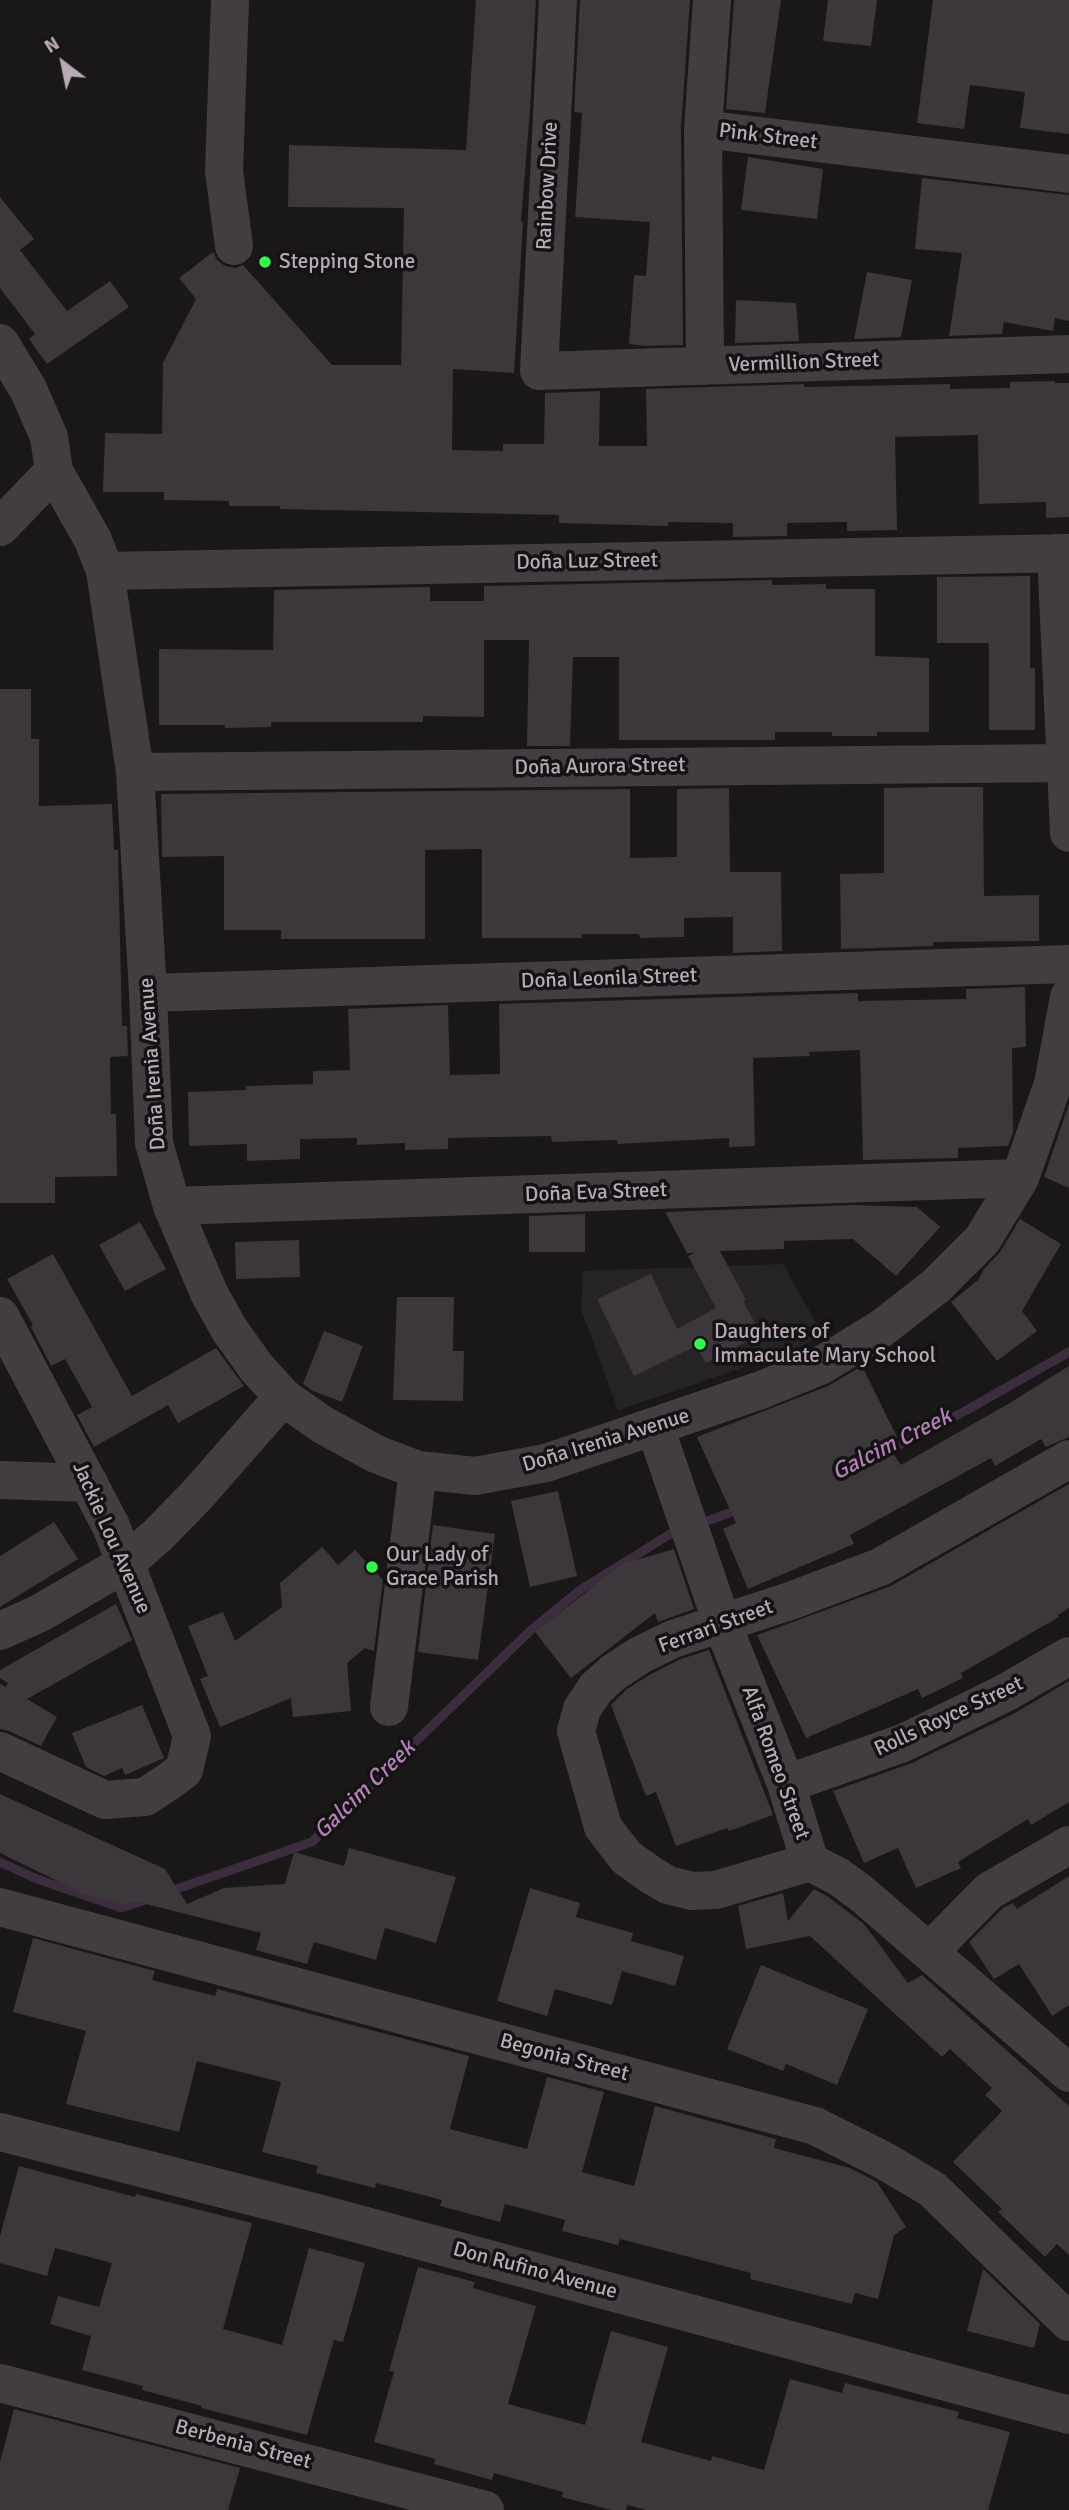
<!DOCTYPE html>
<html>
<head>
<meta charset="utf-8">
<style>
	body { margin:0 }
	#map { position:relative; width:1069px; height:2510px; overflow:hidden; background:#191718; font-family:Signika,sans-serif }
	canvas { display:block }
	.north { position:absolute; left:28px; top:28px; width:70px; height:70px; -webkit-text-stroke:5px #141213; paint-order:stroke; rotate:328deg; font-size:19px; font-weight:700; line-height:28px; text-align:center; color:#b9a9b7 }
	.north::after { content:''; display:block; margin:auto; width:24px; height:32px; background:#b9a9b7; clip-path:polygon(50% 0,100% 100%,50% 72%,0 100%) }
</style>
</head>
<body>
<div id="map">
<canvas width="1069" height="2510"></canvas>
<div class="north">N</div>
</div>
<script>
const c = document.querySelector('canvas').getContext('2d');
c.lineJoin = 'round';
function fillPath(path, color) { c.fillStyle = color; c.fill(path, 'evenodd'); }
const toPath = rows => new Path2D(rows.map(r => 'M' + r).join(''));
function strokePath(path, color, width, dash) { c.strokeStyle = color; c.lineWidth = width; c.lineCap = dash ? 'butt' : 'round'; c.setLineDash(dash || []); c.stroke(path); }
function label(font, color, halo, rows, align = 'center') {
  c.font = font + ' Signika,sans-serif'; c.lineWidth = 7; c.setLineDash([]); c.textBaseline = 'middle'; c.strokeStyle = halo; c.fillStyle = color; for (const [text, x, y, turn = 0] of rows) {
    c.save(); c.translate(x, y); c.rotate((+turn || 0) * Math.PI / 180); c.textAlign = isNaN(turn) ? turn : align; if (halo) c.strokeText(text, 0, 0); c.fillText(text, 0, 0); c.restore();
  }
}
const built = toPath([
	[783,1264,823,1335,789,1352,618,1410,581,1309,583,1271]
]);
const stream = toPath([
	[880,1455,967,1410,1069,1352],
	[707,1521,740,1509],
	[0,1862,37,1879,121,1908,148,1899],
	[168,1892,312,1842,531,1630,580,1590,675,1531]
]);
const building = toPath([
	[476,0,536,0,530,109,521,222,523,222,514,373,453,369,452,450,503,451,503,444,544,444,545,393,600,391,599,446,647,446,646,389,804,384,804,387,950,384,950,389,1010,388,1010,382,1055,381,1055,383,1069,383,1069,517,1046,518,1046,502,979,504,978,435,895,437,897,530,847,531,847,522,787,523,787,536,733,537,733,523,668,522,668,526,559,523,559,515,280,509,280,506,229,506,229,501,164,500,164,492,103,492,105,433,162,434,163,363,196,299,179,278,213,252,217,260,225,266,236,268,243,265,332,365,401,365,404,208,288,207,289,145,466,150],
	[580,0,690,0,681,129,683,345,645,346,629,344,634,275,646,276,650,222,575,217,582,113,574,112],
	[734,0,781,0,765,113,726,109],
	[828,0,877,0,871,46,823,41],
	[933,0,1069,0,1069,134,1020,128,1025,92,970,85,964,129,917,123],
	[748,157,823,169,817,219,741,210],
	[922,178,1069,195,1069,321,1055,318,1053,331,1004,322,1002,334,949,336,962,253,915,249],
	[0,197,34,239,20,250,67,311,110,281,129,307,47,364,29,339,35,334,0,288],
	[867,272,912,280,901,337,854,339],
	[736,300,796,303,799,341,735,343],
	[1030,576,1030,668,1035,668,1035,730,989,730,989,643,937,643,937,577],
	[772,580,772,585,826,584,826,589,875,589,875,656,929,658,929,732,877,732,877,736,832,736,832,732,775,732,775,740,619,740,619,657,573,657,570,746,527,746,529,640,484,640,484,717,423,716,423,722,271,722,271,727,225,728,225,725,159,725,159,649,273,650,274,590,430,587,430,601,484,601,484,586],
	[0,689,31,689,31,739,39,739,39,806,112,804,114,850,118,850,122,1026,127,1026,128,1056,110,1057,111,1114,116,1114,117,1176,55,1177,55,1203,0,1203],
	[935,787,983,787,984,896,1039,895,1039,941,933,942,933,946,841,949,840,874,884,873,884,788],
	[729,788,730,872,781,872,782,951,733,953,733,917,684,918,684,937,640,938,639,934,582,934,582,938,482,938,482,849,425,850,425,939,281,939,281,930,224,930,224,856,162,857,161,794,630,789,630,858,677,857,677,789],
	[1025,987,1026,1047,1012,1048,1013,1132,1008,1146,958,1148,958,1158,863,1160,860,1050,809,1052,810,1056,753,1058,755,1146,729,1147,729,1138,618,1144,617,1140,552,1142,551,1136,448,1138,448,1149,405,1150,405,1143,357,1145,357,1138,300,1139,300,1159,247,1161,247,1144,189,1146,188,1092,246,1090,246,1086,313,1084,313,1071,350,1070,348,1009,448,1005,450,1075,500,1074,499,1004,858,993,858,1001,966,999,966,989],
	[1069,1104,1069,1188,1044,1177],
	[852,1205,917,1207,940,1227,896,1276,853,1239,784,1241,784,1249,720,1251,746,1300,743,1301,761,1334,706,1363,696,1346,634,1376,597,1299,651,1274,677,1329,716,1308,688,1256,694,1253,687,1253,665,1212],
	[585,1214,585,1252,529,1252,529,1216],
	[1020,1219,1061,1244,1022,1311,1037,1331,997,1361,951,1302,978,1280,984,1269,1000,1252],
	[140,1222,166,1269,125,1291,99,1245],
	[299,1240,300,1277,236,1279,235,1242],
	[53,1254,132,1396,216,1348,244,1386,178,1423,168,1405,94,1447,77,1415,92,1407,65,1359,51,1366,31,1327,33,1325,7,1279],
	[397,1297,454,1297,453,1351,464,1351,463,1401,393,1400],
	[324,1331,363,1346,342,1402,313,1391,303,1384],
	[862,1366,897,1437,887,1445,901,1465,1008,1404,1069,1366,1069,1437,1046,1447,1041,1439,995,1466,991,1458,850,1535,854,1544,748,1589,723,1529,736,1523,697,1437,828,1386],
	[1069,1484,1069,1608,1058,1615,1059,1617,961,1673,963,1678,922,1698,918,1689,806,1738,757,1635,891,1586],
	[558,1491,577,1576,530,1587,511,1501],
	[54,1522,78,1559,0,1607,0,1556],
	[433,1525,495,1534,478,1660,418,1652],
	[322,1547,338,1565,355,1550,383,1580,374,1651,365,1648,347,1663,351,1711,293,1717,291,1698,220,1727,200,1679,208,1676,188,1626,223,1612,235,1641,282,1607,280,1583],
	[674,1549,694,1609,658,1622,655,1613,571,1678,535,1632,622,1564],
	[116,1604,132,1640,27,1699,57,1717,41,1746,9,1731,0,1729,0,1684,6,1687,8,1683,0,1678,0,1670],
	[709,1650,773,1815,729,1831,727,1828,676,1846,656,1792,646,1796,611,1705,627,1689,651,1674,681,1659],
	[1069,1681,1069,1802,1031,1825,1028,1819,958,1862,961,1868,916,1888,898,1848,864,1863,833,1791,912,1763,1015,1713],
	[142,1705,164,1758,125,1775,122,1768,104,1776,86,1767,72,1733],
	[0,1794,165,1869,187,1904,224,1888,285,1884,294,1852,344,1866,349,1848,456,1877,436,1943,385,1928,376,1960,314,1942,307,1964,256,1950,261,1933,134,1901,123,1905,82,1893,0,1853],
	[1069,1876,1069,2005,1052,2016,1019,1964,994,1979,969,1942,1003,1908,1013,1903,1017,1909],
	[530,1888,580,1903,576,1917,633,1933,631,1941,684,1956,675,1986,622,1971,612,2005,555,1989,547,2016,497,2001],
	[814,1889,827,1896,864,1924,908,1983,922,1975,1069,2106,1069,2255,1057,2244,1045,2257,998,2212,1002,2209,953,2162,1002,2111,985,2095,992,2088,950,2049,942,2057,810,1936,746,1949,738,1906,783,1893,788,1921],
	[33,1938,155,1971,152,1980,215,1996,217,1989,469,2056,450,2129,527,2149,547,2077,604,2092,582,2172,634,2186,655,2106,776,2139,774,2148,850,2168,877,2182,906,2227,894,2235,878,2299,855,2293,852,2304,750,2279,751,2273,620,2239,618,2245,562,2231,565,2220,505,2204,500,2222,440,2206,442,2200,376,2183,375,2188,316,2173,318,2166,262,2152,281,2082,197,2061,179,2132,66,2104,86,2031,13,2012],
	[761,1965,868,2009,837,2085,786,2064,783,2071,727,2049],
	[19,2166,135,2197,136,2194,252,2223,223,2329,282,2345,309,2248,365,2263,343,2342,334,2340,307,2435,201,2408,202,2406,142,2390,143,2386,82,2370,91,2336,50,2324,58,2296,99,2307,112,2263,55,2248,47,2276,0,2263,0,2236],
	[418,2267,475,2282,473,2288,536,2306,508,2404,585,2425,611,2331,668,2347,641,2442,711,2461,712,2456,764,2470,790,2379,842,2393,845,2383,959,2412,957,2418,1010,2432,988,2510,646,2510,627,2505,626,2510,612,2510,562,2497,563,2492,494,2473,492,2480,434,2464,435,2459,374,2442,394,2372,389,2371],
	[983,2269,1040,2324,1034,2348,967,2331],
	[14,2409,240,2468,228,2510,0,2510,0,2462]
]);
const minor = toPath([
	[230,0,224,171,234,246],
	[558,0,539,371,1069,354],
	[703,129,1069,174],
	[0,343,28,389,49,437,54,471,93,540,105,571,135,772,148,993,154,1143,172,1206,209,1293,229,1329,256,1367,283,1397,323,1425,376,1454,418,1470,475,1476,546,1463,761,1390,820,1366,882,1328,936,1286,982,1240,1020,1178,1053,1084,1069,997],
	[705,366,703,129,712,0],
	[0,527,54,471],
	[1056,553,1069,833],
	[105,571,1069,553],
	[135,772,1066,763],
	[148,993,1069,964],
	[172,1206,1020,1178],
	[0,1316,111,1526,192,1736,184,1770,168,1782,145,1797,105,1800,0,1751],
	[655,1427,722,1623,786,1784,810,1862,839,1877,862,1894,1069,2073],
	[0,1480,89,1483],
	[0,1631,40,1613,126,1563,158,1535,197,1495,283,1397],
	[389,1707,418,1470],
	[786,1784,903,1743,1005,1693,1069,1656],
	[810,1862,716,1890,692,1891,668,1885,651,1875,626,1857,603,1827,576,1731,582,1709,596,1688,614,1672,640,1655,673,1639,790,1601,880,1567,1069,1459],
	[0,1907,815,2126,883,2160,932,2189,1069,2322],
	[930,1951,989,1891,1069,1845],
	[0,2132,321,2214,1069,2415],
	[0,2383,485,2510]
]);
const markers = [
	[265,262,7,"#33f64f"],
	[700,1344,7,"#33f64f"],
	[372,1567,7,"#33f64f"]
];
const streetNames = [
	["Pink Street",768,137,7],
	["Rainbow Drive",548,186,-87],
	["Vermillion Street",804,363,-2],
	["Doña Luz Street",587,562,-1],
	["Doña Aurora Street",600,767,-1],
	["Doña Leonila Street",609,979,-2],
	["Doña Irenia Avenue",153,1064,-94],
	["Doña Eva Street",596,1193,-2],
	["Doña Irenia Avenue",606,1441,-17],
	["Jackie Lou Avenue",111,1538,66],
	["Ferrari Street",716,1627,-20],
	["Rolls Royce Street",949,1717,-25],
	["Alfa Romeo Street",775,1763,70],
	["Begonia Street",564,2058,15],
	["Don Rufino Avenue",535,2271,15],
	["Berbenia Street",243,2445,15]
];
const poiNames = [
	["Stepping Stone",279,262],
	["Daughters of",714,1332],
	["Immaculate Mary School",714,1356],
	["Our Lady of",386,1555],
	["Grace Parish",386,1579]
];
const waterNames = [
	["Galcim Creek",892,1445,-27],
	["Galcim Creek",365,1790,-44]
];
fillPath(built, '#262325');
strokePath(stream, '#3c2d3e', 9);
fillPath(building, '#3b373a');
strokePath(minor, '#433d41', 38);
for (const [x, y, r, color] of markers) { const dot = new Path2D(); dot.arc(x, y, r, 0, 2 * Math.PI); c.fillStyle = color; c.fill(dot); strokePath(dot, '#141213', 2.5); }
label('21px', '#b9a9b7', '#141213', streetNames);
label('21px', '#b9a9b7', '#141213', poiNames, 'left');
label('italic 23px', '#b280b5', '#141213', waterNames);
</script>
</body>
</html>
